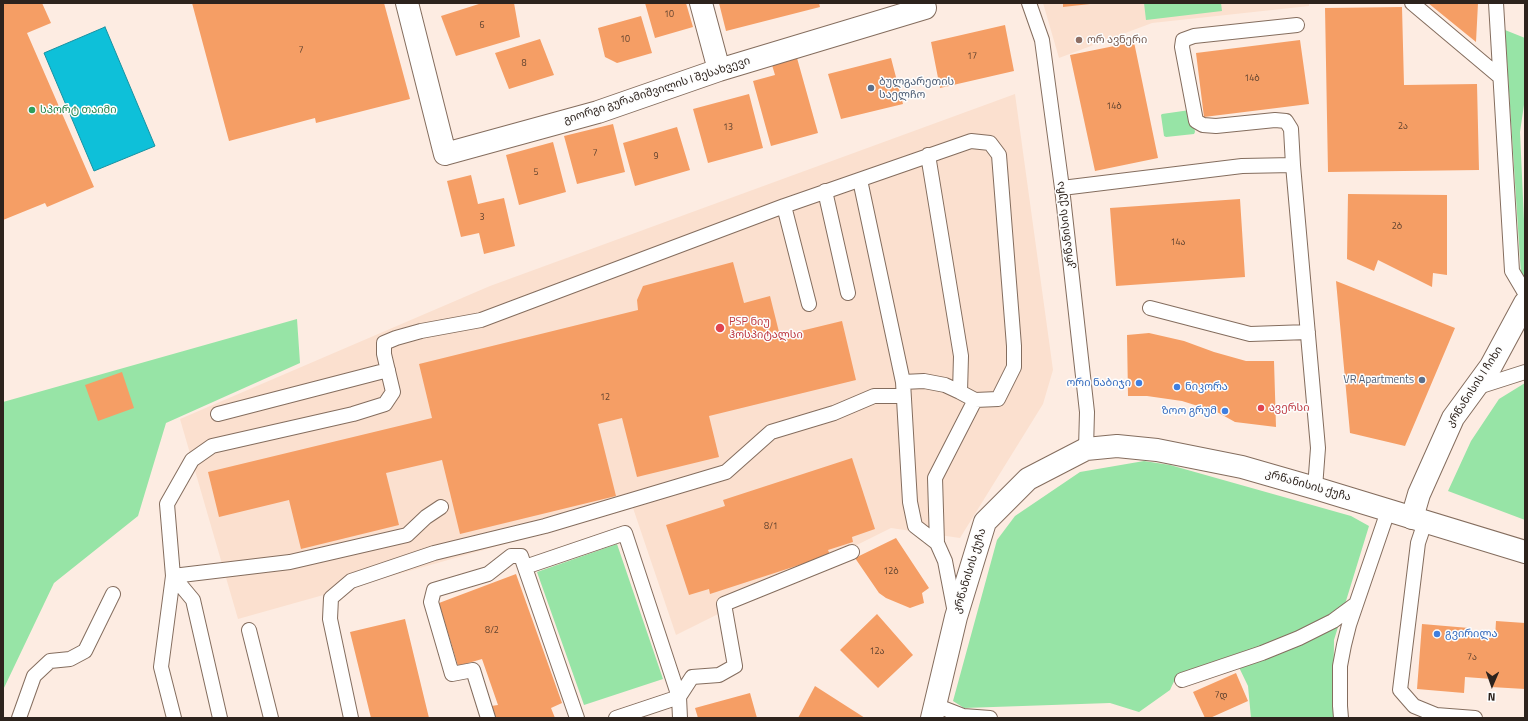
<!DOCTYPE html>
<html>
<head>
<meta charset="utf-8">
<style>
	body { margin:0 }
	#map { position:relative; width:1528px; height:721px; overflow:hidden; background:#fdece2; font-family:"Titillium Web",sans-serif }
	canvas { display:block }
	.frame { position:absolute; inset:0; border:4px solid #2d231d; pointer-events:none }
	.north { position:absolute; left:1472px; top:665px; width:40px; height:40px; -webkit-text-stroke:3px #fdfdfd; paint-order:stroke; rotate:182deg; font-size:11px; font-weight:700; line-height:16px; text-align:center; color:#2d231d }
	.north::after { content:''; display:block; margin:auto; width:14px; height:18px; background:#2d231d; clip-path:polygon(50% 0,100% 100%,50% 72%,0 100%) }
</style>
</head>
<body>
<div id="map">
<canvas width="1528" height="721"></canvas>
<div class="frame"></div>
<div class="north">N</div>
</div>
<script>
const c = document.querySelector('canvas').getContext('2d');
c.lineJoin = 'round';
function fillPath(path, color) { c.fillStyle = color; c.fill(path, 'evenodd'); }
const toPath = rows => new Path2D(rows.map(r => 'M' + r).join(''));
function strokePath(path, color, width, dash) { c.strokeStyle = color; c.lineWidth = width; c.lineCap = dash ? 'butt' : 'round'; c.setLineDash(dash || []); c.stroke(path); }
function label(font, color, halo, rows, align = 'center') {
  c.font = font + ' "Titillium Web","Noto Sans Georgian",sans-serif'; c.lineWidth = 3; c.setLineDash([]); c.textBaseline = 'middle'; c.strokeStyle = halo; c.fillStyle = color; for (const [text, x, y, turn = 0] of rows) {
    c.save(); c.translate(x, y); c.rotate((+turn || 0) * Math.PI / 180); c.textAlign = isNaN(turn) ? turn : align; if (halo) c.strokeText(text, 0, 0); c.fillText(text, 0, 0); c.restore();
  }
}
const built = toPath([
	[1043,3,1309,3,1309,6,1152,23,1059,58],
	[1015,94,1053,370,1043,404,960,538,891,528,676,635,633,508,238,619,180,419,490,286]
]);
const green = toPath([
	[1144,3,1221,3,1222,11,1146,20],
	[1505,30,1525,38,1525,98,1520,132,1525,243,1525,285,1521,274],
	[1190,110,1192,112,1195,132,1194,134,1166,137,1164,136,1161,115,1162,114],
	[297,319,300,363,166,423,138,516,54,583,3,690,3,402],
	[1525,383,1525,520,1448,491,1471,441,1499,399],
	[1144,461,1170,465,1351,516,1369,526,1334,640,1333,718,1251,718,1248,686,1234,657,1177,675,1170,690,1139,712,1110,703,964,708,953,701,997,540,1015,516,1080,472],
	[617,544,663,679,584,705,537,572]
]);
const water = toPath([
	[105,27,155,146,94,171,44,53,105,27]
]);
const building = toPath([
	[3,3,42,3,51,23,27,33,94,187,47,207,45,203,3,220],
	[192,3,384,3,410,99,316,123,315,118,229,141],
	[482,3,514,3,520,37,456,56,441,16],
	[645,3,686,3,693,27,655,38],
	[719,3,819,3,820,7,726,31],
	[1063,3,1090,3,1090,4,1063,7],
	[1428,3,1478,3,1476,42],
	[1402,7,1404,85,1477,84,1479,170,1328,172,1325,8],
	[641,16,652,53,617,63,605,57,598,28],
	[1005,25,1014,71,940,88,931,42],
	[540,39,554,75,509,89,495,53],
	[1300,40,1309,104,1204,117,1196,53],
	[1134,42,1158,158,1095,171,1070,55],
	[797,58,818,133,771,146,753,81,775,75,772,65],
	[891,58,903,104,841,119,828,74],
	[749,94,763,148,708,163,693,109],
	[613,124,625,172,577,184,564,136],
	[677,127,690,170,635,186,623,143],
	[553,142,566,192,519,205,506,155],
	[471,175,478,204,504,198,515,246,484,254,479,233,461,237,447,181],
	[1348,194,1447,195,1447,275,1433,273,1432,287,1378,260,1374,271,1347,259],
	[1240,199,1245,277,1116,286,1110,208],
	[733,262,744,303,770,296,780,336,842,321,856,380,709,416,719,457,637,477,622,418,598,424,616,496,460,534,442,460,386,473,399,525,301,549,289,500,219,517,208,472,432,418,419,364,638,310,637,300,643,286],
	[1336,281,1455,328,1405,446,1350,433],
	[1149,333,1184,341,1214,352,1246,361,1274,361,1276,427,1235,422,1217,412,1182,401,1147,396,1128,396,1127,335],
	[122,372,134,408,98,421,85,385],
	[852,458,875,529,852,537,853,542,828,550,830,555,710,594,709,589,689,595,666,525,725,506,723,500],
	[896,538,929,588,922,593,924,603,910,608,886,598,879,593,855,558],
	[516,574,562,703,551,708,555,718,496,718,491,706,498,705,482,659,458,666,439,603],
	[877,614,913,655,878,688,840,650],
	[405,619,429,718,371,718,350,632],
	[1496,621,1525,623,1525,689,1491,687,1492,679,1465,677,1464,693,1417,689,1422,624,1469,628,1468,636,1495,638],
	[1236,673,1248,701,1210,718,1205,718,1193,692],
	[815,686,865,718,798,718],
	[750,693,757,718,698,718,695,708]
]);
const lane = toPath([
	[1029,3,1042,40,1062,188,1087,412,1086,449],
	[1412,3,1500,77],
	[1496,3,1512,271,1525,293],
	[928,155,961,356,960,392,975,400,935,478,937,543,945,561,955,613],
	[1293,165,1291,129,1286,121,1275,120,1216,126,1203,125,1196,121,1182,47,1183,40,1194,36,1297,25],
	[860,180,903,382,910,502,915,526,937,543],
	[1062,188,1242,166,1293,165,1318,448,1315,488],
	[825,191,848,293],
	[784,206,809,304],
	[1150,308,1250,334,1308,332],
	[903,382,924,381,945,385,960,392],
	[1475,388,1525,372],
	[218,414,388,370],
	[1425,522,1418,543,1400,690,1414,706,1436,715,1475,718],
	[525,567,625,533,679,697,616,718],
	[249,630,271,718],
	[1182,680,1262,653,1299,638,1333,621,1356,604],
	[935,705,963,716,990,718],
	[19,718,34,676,50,661,70,659,85,651,113,594],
	[174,718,161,667,173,576,167,504,192,460,212,446,353,414,385,404,393,392,384,354,384,343,396,338,421,331,481,320,784,206,971,141,990,143,999,155,1014,346,1014,367,998,399,975,400],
	[220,718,193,600,173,576,290,562,407,535,426,517,441,507],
	[351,718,330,619,331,598,351,581,434,553,545,526,726,472,771,432,834,413,874,396,903,396],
	[488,718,473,670,452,674,431,602,434,590,488,574,511,556,521,556,577,718],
	[680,718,679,697,692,677,719,675,735,666,724,604,852,552],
	[1341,718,1340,706,1340,666,1344,645,1349,625,1388,511]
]);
const street = toPath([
	[407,3,445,154,598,112,719,70,925,8],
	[701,3,719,70],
	[1412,518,1419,494,1453,418,1491,366,1525,303]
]);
const secondary = toPath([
	[932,718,956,617,985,522,1028,479,1086,449,1117,446,1157,450,1242,467,1315,488,1525,552]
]);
const markers = [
	[1079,40,4,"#8d6e63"],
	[871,88,4,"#5c6f8a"],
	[32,110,4,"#2e9e5b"],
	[720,328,5,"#e0444e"],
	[1422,380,4,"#5c6f8a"],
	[1139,383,4,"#3f7fe0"],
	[1177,387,4,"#3f7fe0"],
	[1261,408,4,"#e0444e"],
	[1225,411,4,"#3f7fe0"],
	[1437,634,4,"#3f7fe0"]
];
const numberNames = [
	["10",669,15],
	["6",482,26],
	["10",625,40],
	["7",301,51],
	["17",972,57],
	["8",524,64],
	["14ბ",1252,79],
	["14ბ",1114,107],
	["2ა",1403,127],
	["13",728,128],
	["7",595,154],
	["9",656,157],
	["5",536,173],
	["3",482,218],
	["2ბ",1397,227],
	["14ა",1178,243],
	["12",605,398],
	["8/1",771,527],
	["12ბ",891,572],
	["8/2",492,631],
	["12ა",877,652],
	["7ა",1472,658],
	["7დ",1221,696]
];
const educationNames = [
	["ორ ავნერი",1087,40]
];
const serviceNames = [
	["ბულგარეთის",879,82],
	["საელჩო",879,95],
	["VR Apartments",1414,380,"right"]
];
const streetNames = [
	["გიორგი გურამიშვილის I შესახვევი",657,91,-18],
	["კრწანისის ქუჩა",1066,225,-97],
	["კრწანისის I ჩიხი",1475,387,-57],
	["კრწანისის ქუჩა",1308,486,16],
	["კრწანისის ქუჩა",970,571,-73]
];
const leisureNames = [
	["სპორტ თაიმი",40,110]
];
const healthNames = [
	["PSP ნიუ",729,322],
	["ჰოსპიტალსი",729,335],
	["ავერსი",1269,408]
];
const shopNames = [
	["ორი ნაბიჯი",1131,383],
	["ნიკორა",1185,387,"left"],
	["ზოო გრუმ",1217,411],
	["გვირილა",1445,634,"left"]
];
fillPath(built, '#fbe0cf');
fillPath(green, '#97e4a6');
fillPath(water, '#0ec0d9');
strokePath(water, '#1791a1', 1);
fillPath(building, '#f59e65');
strokePath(lane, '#846d5e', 16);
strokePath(street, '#846d5e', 24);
strokePath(secondary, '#846d5e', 24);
strokePath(lane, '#fff', 14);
strokePath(street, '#fff', 22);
strokePath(secondary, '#fff', 22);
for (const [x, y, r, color] of markers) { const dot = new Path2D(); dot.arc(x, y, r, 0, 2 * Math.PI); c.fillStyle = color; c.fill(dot); strokePath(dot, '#fdfdfd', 1.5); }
label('9px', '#5f422f', null, numberNames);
label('11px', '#785e54', '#fdfdfd', educationNames, 'left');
label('11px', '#4e5e75', '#fdfdfd', serviceNames, 'left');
label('11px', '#2d231d', '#fdfdfd', streetNames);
label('11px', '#27864d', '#fdfdfd', leisureNames, 'left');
label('11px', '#be3a42', '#fdfdfd', healthNames, 'left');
label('11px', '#366cbe', '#fdfdfd', shopNames, 'right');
</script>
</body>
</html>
